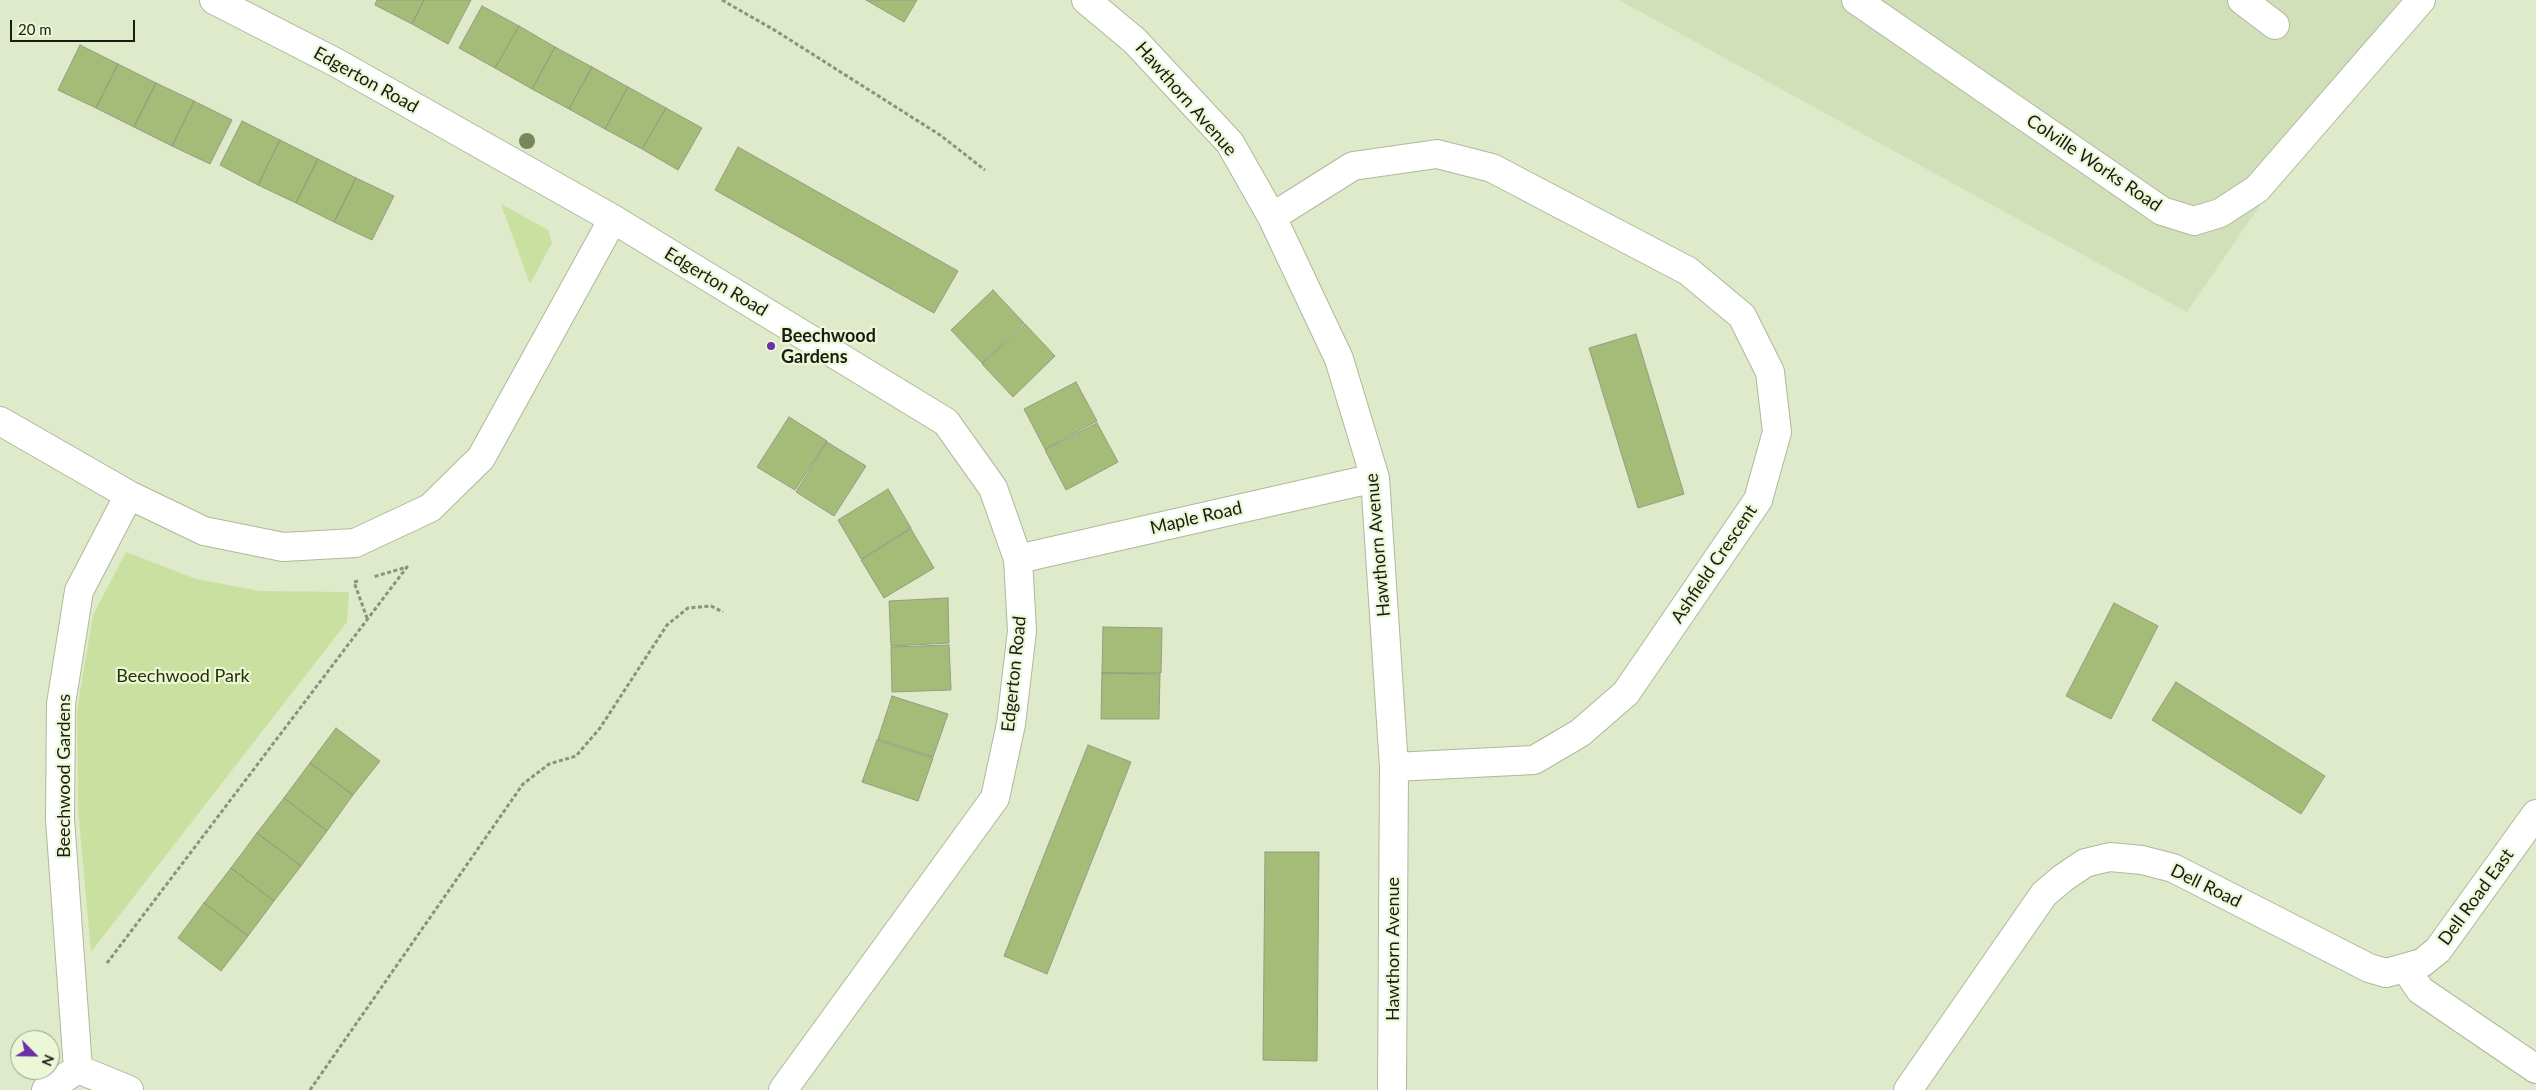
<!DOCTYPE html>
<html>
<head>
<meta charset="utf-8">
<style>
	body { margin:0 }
	#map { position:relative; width:2536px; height:1090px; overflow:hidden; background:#deeaca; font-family:Lato,sans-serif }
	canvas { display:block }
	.north { position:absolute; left:10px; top:1030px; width:50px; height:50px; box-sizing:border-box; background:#ebf7d7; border:1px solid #97a088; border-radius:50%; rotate:113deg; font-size:14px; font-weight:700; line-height:20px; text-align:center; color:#191d11 }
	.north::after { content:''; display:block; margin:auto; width:18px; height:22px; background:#6c2fa5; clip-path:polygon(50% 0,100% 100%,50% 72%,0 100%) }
	.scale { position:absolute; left:10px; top:20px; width:125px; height:22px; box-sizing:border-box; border:2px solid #191d11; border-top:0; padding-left:6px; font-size:15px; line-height:18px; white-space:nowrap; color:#191d11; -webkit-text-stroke:4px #ebf7d7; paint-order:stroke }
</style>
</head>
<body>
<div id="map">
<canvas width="2536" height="1090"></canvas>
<div class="north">N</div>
<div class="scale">20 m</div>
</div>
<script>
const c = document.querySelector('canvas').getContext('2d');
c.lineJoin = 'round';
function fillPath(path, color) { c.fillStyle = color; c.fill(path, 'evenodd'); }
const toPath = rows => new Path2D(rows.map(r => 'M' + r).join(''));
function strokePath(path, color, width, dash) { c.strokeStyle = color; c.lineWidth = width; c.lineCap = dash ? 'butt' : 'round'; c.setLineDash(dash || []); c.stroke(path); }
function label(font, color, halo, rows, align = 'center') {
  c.font = font + ' Lato,sans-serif'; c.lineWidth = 4.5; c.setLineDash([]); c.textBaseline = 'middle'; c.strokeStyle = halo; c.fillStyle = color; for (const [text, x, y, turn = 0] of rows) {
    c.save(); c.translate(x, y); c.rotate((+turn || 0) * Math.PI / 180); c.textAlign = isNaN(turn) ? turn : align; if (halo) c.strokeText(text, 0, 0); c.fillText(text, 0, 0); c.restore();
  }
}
const built = toPath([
	[1619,0,2400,0,2187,312]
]);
const green = toPath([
	[501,204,548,230,552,243,530,284],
	[126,552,196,579,260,591,349,592,347,622,91,952,78,808,77,710,93,615]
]);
const building = toPath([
	[377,0,424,0,412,24,375,5,377,0],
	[424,0,471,0,448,44,412,24,424,0],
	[866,0,917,0,904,22,866,0],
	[482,6,519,26,495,68,459,48,482,6],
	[519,26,555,47,532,89,495,68,519,26],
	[80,45,118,64,96,108,58,90,80,45],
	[555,47,592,67,569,109,532,89,555,47],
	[118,64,156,83,134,127,96,108,118,64],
	[592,67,628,87,605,129,569,109,592,67],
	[156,83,194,101,172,146,134,127,156,83],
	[628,87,666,108,642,149,605,129,628,87],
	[194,101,232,120,210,164,172,146,194,101],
	[666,108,702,128,678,170,642,149,666,108],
	[242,121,280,140,258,185,220,165,242,121],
	[280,140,318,159,296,203,258,185,280,140],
	[738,147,958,271,934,313,715,190,738,147],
	[318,159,356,178,334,222,296,203,318,159],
	[356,178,394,196,372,240,334,222,356,178],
	[993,290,1024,323,982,363,951,330,993,290],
	[1025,324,1055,356,1013,397,982,364,1025,324],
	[1636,334,1684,494,1638,508,1589,348,1636,334],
	[1076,382,1097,421,1045,449,1024,409,1076,382],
	[789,417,827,441,795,490,757,467,789,417],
	[1097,423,1118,462,1066,490,1045,450,1097,423],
	[827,442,866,466,834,516,796,492,827,442],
	[888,489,911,528,861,559,838,520,888,489],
	[911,529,934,568,884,598,861,560,911,529],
	[948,598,949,643,891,646,889,601,948,598],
	[2114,603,2158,626,2111,719,2066,696,2114,603],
	[1103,627,1162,628,1161,673,1102,673,1103,627],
	[949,645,951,690,892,692,891,647,949,645],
	[1102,673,1160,674,1159,719,1101,719,1102,673],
	[2176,682,2325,776,2301,814,2152,720,2176,682],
	[892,696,948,714,933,757,878,739,892,696],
	[336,728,380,761,353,795,310,763,336,728],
	[877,740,933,758,918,801,862,782,877,740],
	[1088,745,1131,762,1047,974,1004,956,1088,745],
	[310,763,353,795,327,831,284,798,310,763],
	[284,798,327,831,301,866,257,833,284,798],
	[257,833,301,866,274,901,231,868,257,833],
	[1265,852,1319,852,1317,1061,1263,1060,1265,852],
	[231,868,274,901,248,936,204,903,231,868],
	[204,903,248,936,221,971,178,938,204,903]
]);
const path = toPath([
	[722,0,776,31,940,135,985,170],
	[358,581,354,582,367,618],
	[107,963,407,567,373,577],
	[310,1090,523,784,549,764,576,756,600,728,667,625,688,608,711,606,723,612]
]);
const minor = toPath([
	[1086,0,1135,41,1230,143,1272,217,1339,359,1375,478,1394,767,1392,1090],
	[1856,0,2162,211,2194,221,2220,213,2257,189,2421,0],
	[2242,0,2275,25],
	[1272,217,1353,166,1437,154,1492,168,1688,271,1742,316,1770,372,1777,432,1758,500,1626,693,1580,733,1534,760,1394,767],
	[0,421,129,495,204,531,283,547,355,543,430,508,481,458,613,219],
	[1018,559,1375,478],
	[2406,969,2420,990,2536,1069],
	[46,1090,78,1069],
	[129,1090,78,1069,60,819,61,704,79,591,129,495],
	[1908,1090,2044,894,2063,878,2085,863,2110,857,2142,860,2173,868,2369,968,2386,973,2422,963,2438,950,2536,814]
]);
const tertiary = toPath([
	[214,0,335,62,613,219,946,422,993,488,1018,559,1022,631,1011,724,995,798,783,1090]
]);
const trees = [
	[527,141]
];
const markers = [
	[771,346,5,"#6c2fa5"]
];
const streetNames = [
	["Edgerton Road",366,80,29],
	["Hawthorn Avenue",1186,99,49],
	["Colville Works Road",2094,163,34],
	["Edgerton Road",716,282,31],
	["Maple Road",1196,518,-13],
	["Hawthorn Avenue",1378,545,-95],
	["Ashfield Crescent",1714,564,-56],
	["Edgerton Road",1014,674,-84],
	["Beechwood Gardens",64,776,-90],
	["Dell Road",2206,886,26],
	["Dell Road East",2476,897,-54],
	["Hawthorn Avenue",1393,949,-90]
];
const poiNames = [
	["Beechwood",781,336],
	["Gardens",781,357]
];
const parkNames = [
	["Beechwood Park",183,676]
];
fillPath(built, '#d2e0ba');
fillPath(green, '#cae0a0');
fillPath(building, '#a5bb78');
strokePath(building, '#939e80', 1);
strokePath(minor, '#aeb99a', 30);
strokePath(tertiary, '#aeb99a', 30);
strokePath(path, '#8a937b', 3, [4, 2.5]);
strokePath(minor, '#fff', 28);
strokePath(tertiary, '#fff', 28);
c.fillStyle = '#79855b';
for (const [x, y] of trees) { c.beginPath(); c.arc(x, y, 8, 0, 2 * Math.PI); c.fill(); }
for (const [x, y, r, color] of markers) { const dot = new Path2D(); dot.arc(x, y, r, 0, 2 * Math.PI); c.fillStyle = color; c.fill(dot); strokePath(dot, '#ebf7d7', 2); }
label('18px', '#191d11', '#ebf7d7', streetNames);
label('bold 18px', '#191d11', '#ebf7d7', poiNames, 'left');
label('18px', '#263200', '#ebf7d7', parkNames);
</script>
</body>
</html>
